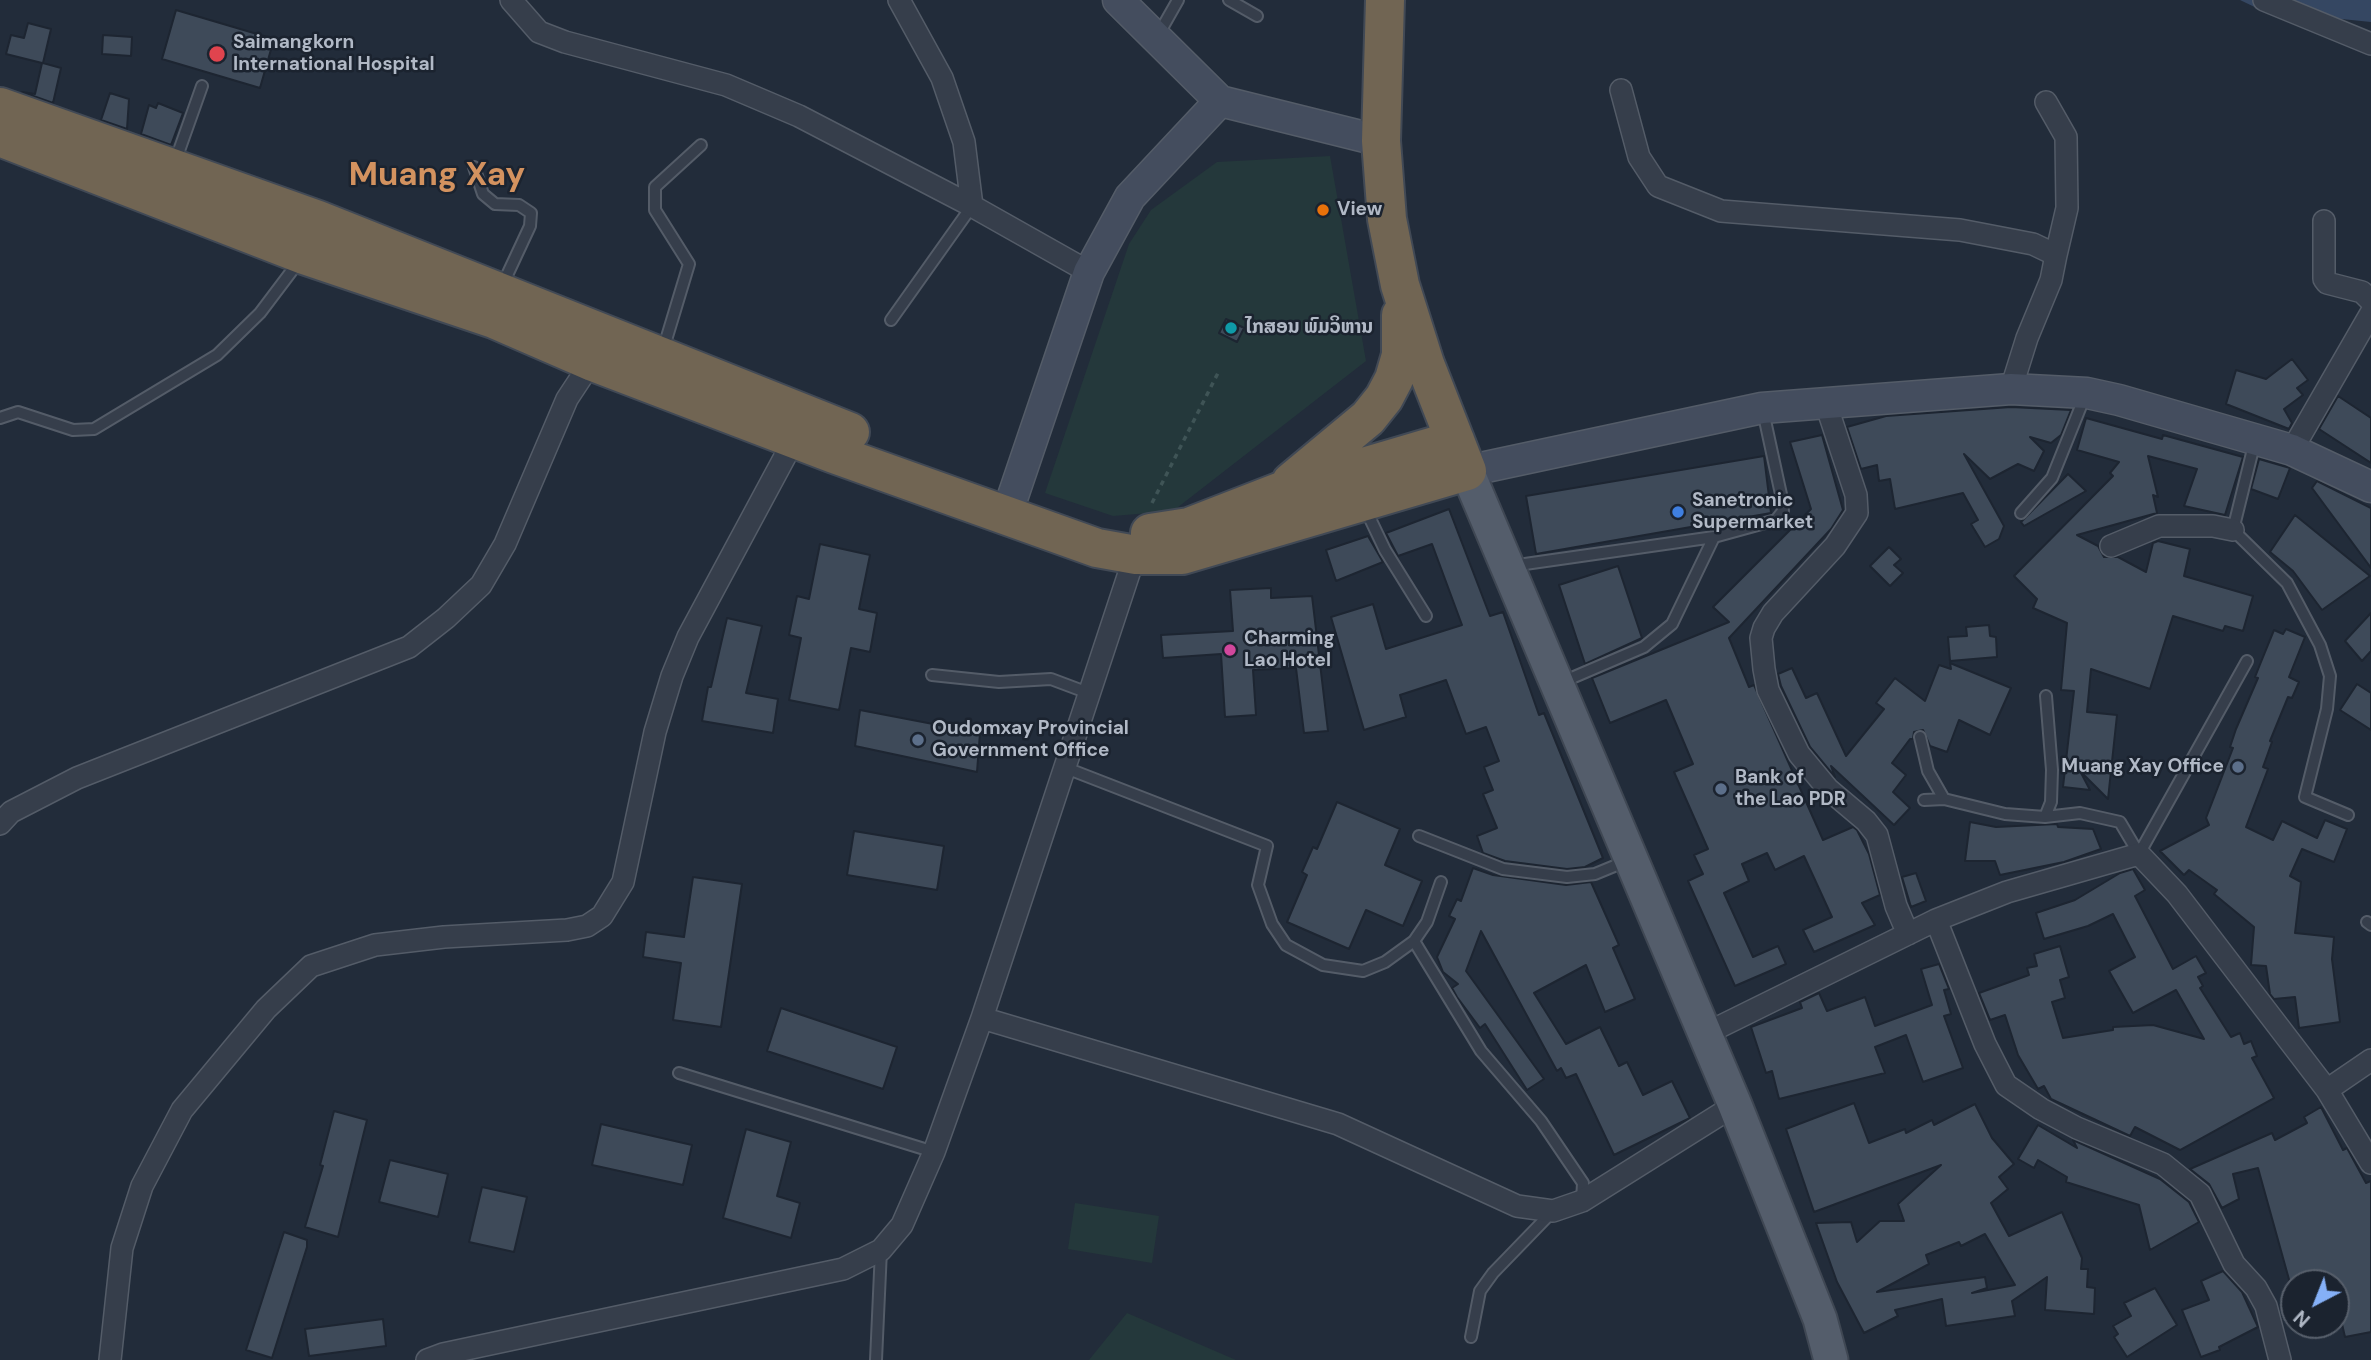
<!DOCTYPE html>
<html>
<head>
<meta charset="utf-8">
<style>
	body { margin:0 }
	#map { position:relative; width:2371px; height:1360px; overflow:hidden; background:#222c3a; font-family:"DM Sans",sans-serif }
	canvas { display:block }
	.north { position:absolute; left:2280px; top:1269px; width:70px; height:70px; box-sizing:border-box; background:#1b232f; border:2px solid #575f6b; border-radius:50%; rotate:222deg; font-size:19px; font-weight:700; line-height:28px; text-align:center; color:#b1b9c6 }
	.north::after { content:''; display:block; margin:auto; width:24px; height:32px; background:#85b0f7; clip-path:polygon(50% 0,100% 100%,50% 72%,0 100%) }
</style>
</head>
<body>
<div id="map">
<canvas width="2371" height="1360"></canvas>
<div class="north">N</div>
</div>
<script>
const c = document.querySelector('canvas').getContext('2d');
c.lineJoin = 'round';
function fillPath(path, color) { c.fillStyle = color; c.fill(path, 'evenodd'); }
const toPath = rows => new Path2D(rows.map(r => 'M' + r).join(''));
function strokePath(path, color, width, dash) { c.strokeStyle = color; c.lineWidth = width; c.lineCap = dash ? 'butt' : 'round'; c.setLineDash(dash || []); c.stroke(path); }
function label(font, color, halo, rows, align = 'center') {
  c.font = font + ' "DM Sans","Noto Sans Lao",sans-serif'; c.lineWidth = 5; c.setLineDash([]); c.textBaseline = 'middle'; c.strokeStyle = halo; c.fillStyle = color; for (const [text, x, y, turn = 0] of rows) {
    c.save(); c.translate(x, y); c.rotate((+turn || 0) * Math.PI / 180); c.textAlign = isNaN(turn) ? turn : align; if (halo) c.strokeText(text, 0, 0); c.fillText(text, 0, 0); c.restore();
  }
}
const green = toPath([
	[1330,156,1366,361,1173,511,1113,516,1045,493,1129,244,1151,210,1217,162],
	[1075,1203,1159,1216,1152,1263,1068,1249],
	[1127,1313,1236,1360,1089,1360]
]);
const water = toPath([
	[2240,0,2371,0,2371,22,2263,11]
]);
const building = toPath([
	[176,10,274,39,260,88,162,59,176,10],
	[28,23,51,29,43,63,61,68,53,103,22,92,35,94,42,63,6,54,11,35,24,38,28,23],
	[103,35,132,37,131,56,102,54,103,35],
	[110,93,129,99,127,129,101,120,110,93],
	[158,103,183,113,171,145,141,134,149,105,156,108,158,103],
	[1226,319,1244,328,1237,342,1219,333,1226,319],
	[2292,359,2308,380,2297,388,2303,395,2284,409,2292,423,2289,429,2226,404,2236,370,2266,379,2292,359],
	[2338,396,2371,418,2371,463,2319,429,2338,396],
	[2011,407,2071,410,2061,435,2051,443,2030,437,2044,451,2034,471,2018,464,1990,479,1964,454,2004,526,1999,539,1985,547,1971,524,1978,520,1963,493,1895,509,1890,479,1879,481,1877,465,1861,469,1847,427,1886,416,2011,407],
	[2086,418,2162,439,2163,435,2243,457,2225,515,2184,506,2197,469,2148,456,2158,497,2153,495,2157,513,2077,535,2098,546,2104,557,2118,557,2146,572,2153,543,2158,541,2190,549,2184,576,2253,596,2243,631,2225,626,2223,631,2173,616,2150,689,2091,669,2087,712,2117,715,2108,799,2080,771,2090,790,2063,787,2074,691,2061,690,2067,623,2033,608,2037,599,2014,576,2113,476,2110,473,2119,462,2077,450,2086,418],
	[1822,435,1843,510,1831,529,1729,638,1749,687,1754,685,1823,840,1853,827,1857,830,1869,854,1880,895,1862,903,1875,925,1814,952,1803,930,1832,917,1804,856,1775,870,1767,853,1742,864,1749,881,1724,893,1753,957,1778,946,1786,964,1735,986,1688,881,1703,874,1694,855,1708,849,1674,772,1693,764,1666,700,1610,723,1592,678,1729,622,1713,607,1811,509,1790,442,1822,435],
	[1764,456,1771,513,1536,554,1526,496,1764,456],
	[2259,459,2290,468,2278,499,2251,489,2259,459],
	[2068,474,2086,491,2024,526,2021,522,2068,474],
	[2317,481,2371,508,2371,568,2312,488,2317,481],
	[1449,509,1490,616,1503,612,1539,715,1544,713,1603,858,1585,867,1567,869,1505,861,1483,853,1477,836,1497,828,1483,794,1493,790,1484,767,1499,761,1486,727,1466,734,1446,680,1400,695,1406,717,1364,730,1331,617,1373,604,1386,649,1462,625,1432,544,1398,556,1386,533,1449,509],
	[2295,515,2370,576,2322,610,2293,571,2270,552,2295,515],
	[1368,536,1383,562,1336,581,1326,550,1368,536],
	[820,544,870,555,859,609,877,613,870,652,851,648,839,710,789,700,801,638,789,635,797,596,809,599,820,544],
	[1889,547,1901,559,1894,565,1903,573,1890,586,1870,566,1889,547],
	[1618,566,1642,638,1585,664,1559,585,1618,566],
	[1271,588,1271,598,1312,596,1328,731,1304,733,1296,668,1253,670,1256,715,1225,717,1221,654,1163,658,1161,635,1233,631,1230,590,1271,588],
	[2371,613,2371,651,2362,661,2345,641,2371,613],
	[727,618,762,626,746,693,778,699,773,733,702,721,708,687,711,687,727,618],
	[1989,625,1990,636,1996,637,1997,657,1950,661,1948,637,1967,636,1966,627,1989,625],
	[2286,629,2305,637,2289,677,2299,682,2292,698,2288,697,2270,741,2272,742,2263,767,2268,769,2246,827,2273,840,2282,821,2317,838,2325,820,2347,829,2334,862,2302,849,2290,876,2301,882,2295,933,2334,937,2332,959,2340,1022,2299,1028,2295,997,2274,999,2270,994,2266,966,2251,965,2254,927,2214,894,2217,890,2189,870,2184,875,2160,851,2209,825,2206,818,2233,748,2230,747,2236,729,2258,678,2255,677,2261,662,2274,630,2283,634,2286,629],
	[1950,663,2011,688,1990,735,1959,720,1947,752,1930,746,1923,730,1914,732,1913,739,1910,739,1892,763,1906,775,1893,792,1910,808,1894,825,1831,766,1835,777,1810,747,1781,686,1778,674,1792,668,1806,698,1817,693,1846,756,1884,709,1876,703,1895,678,1925,701,1939,665,1951,669,1950,663],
	[2357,684,2371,693,2371,730,2340,710,2357,684],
	[860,710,980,733,977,772,855,746,860,710],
	[1337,802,1400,829,1385,865,1422,881,1403,926,1366,910,1349,949,1287,922,1307,875,1302,872,1313,847,1317,849,1337,802],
	[1970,822,1996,827,2057,824,2058,827,2093,829,2101,849,2064,862,2000,875,1995,861,1965,861,1970,822],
	[854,831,944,846,937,890,847,875,854,831],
	[1473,868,1493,875,1566,885,1591,882,1619,945,1613,948,1635,999,1605,1012,1586,965,1534,993,1566,1044,1600,1027,1619,1066,1627,1062,1643,1095,1672,1081,1690,1118,1614,1155,1576,1074,1566,1078,1561,1068,1557,1071,1481,931,1466,971,1544,1079,1527,1090,1485,1024,1480,1028,1457,997,1452,988,1458,984,1443,972,1437,957,1455,919,1449,916,1457,899,1461,901,1473,868],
	[2133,869,2145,890,2135,896,2173,969,2196,956,2206,973,2198,977,2203,986,2200,988,2231,1037,2240,1033,2244,1044,2251,1041,2257,1056,2252,1058,2274,1098,2180,1150,2135,1127,2130,1136,2051,1099,2044,1086,2038,1089,2018,1055,2005,1015,1990,1020,1979,993,2029,975,2027,968,2037,966,2034,954,2060,946,2069,977,2060,980,2065,998,2052,1002,2063,1038,2113,1030,2113,1027,2153,1025,2204,1039,2176,990,2133,1013,2109,971,2135,957,2113,914,2088,926,2044,939,2036,913,2075,900,2120,873,2133,869],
	[1916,873,1926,901,1911,907,1902,877,1916,873],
	[693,877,742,884,721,1027,673,1020,681,963,643,957,646,932,684,937,693,877],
	[1939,964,1949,989,1944,990,1951,1014,1944,1016,1963,1068,1923,1082,1906,1035,1875,1047,1885,1073,1779,1099,1772,1071,1766,1073,1751,1027,1802,1008,1800,1002,1819,993,1827,1011,1865,997,1875,1026,1932,1005,1921,969,1939,964],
	[781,1008,897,1047,883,1089,767,1051,781,1008],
	[1854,1103,1869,1143,1905,1129,1906,1133,1932,1120,1934,1125,1975,1104,1992,1138,2014,1164,1999,1177,2008,1189,1991,1203,2009,1236,2062,1212,2082,1258,2081,1269,2088,1269,2087,1287,2095,1288,2094,1314,2045,1310,2047,1277,2012,1301,2015,1316,1946,1326,1942,1299,1895,1310,1898,1316,1864,1333,1837,1282,1816,1223,1851,1222,1857,1242,1880,1221,1904,1221,1898,1204,1941,1165,1814,1212,1786,1129,1854,1103],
	[1985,1234,2015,1285,1972,1293,1987,1288,1985,1277,1877,1292,1929,1264,1926,1255,1959,1242,1961,1246,1985,1234],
	[2321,1107,2343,1150,2347,1148,2366,1183,2371,1181,2371,1332,2345,1337,2342,1324,2336,1325,2336,1283,2290,1283,2258,1168,2233,1174,2239,1199,2222,1208,2209,1184,2190,1169,2272,1133,2275,1140,2307,1123,2304,1117,2321,1107],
	[334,1111,367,1120,338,1237,305,1227,323,1166,320,1165,334,1111],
	[601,1124,692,1145,683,1185,592,1165,601,1124],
	[2038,1125,2077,1148,2073,1140,2160,1179,2189,1202,2199,1222,2150,1250,2139,1205,2066,1182,2067,1177,2038,1160,2034,1168,2018,1159,2038,1125],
	[746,1129,791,1142,777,1196,800,1203,791,1238,723,1218,746,1129],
	[390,1160,448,1174,438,1217,379,1202,390,1160],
	[482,1187,527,1197,514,1252,469,1242,482,1187],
	[284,1232,307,1240,307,1247,272,1358,246,1350,284,1232],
	[2223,1271,2242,1292,2258,1327,2219,1347,2220,1350,2201,1357,2182,1310,2209,1300,2201,1281,2223,1271],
	[2155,1288,2177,1325,2127,1357,2114,1337,2118,1334,2113,1326,2131,1316,2124,1303,2155,1288],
	[383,1319,386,1346,309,1356,305,1329,383,1319]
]);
const path = toPath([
	[1152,503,1219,371]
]);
const lane = toPath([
	[1229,0,1257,16],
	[1157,37,1178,0],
	[175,162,202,86],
	[474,167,483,194,495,204,519,205,531,213,530,226,502,286],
	[891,320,972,206],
	[663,350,689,264,655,210,655,187,701,145],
	[0,418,18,412,73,430,94,429,217,355,260,313,300,260],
	[2255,441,2233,530,2287,583,2320,645,2330,676,2327,709,2305,797,2348,815],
	[1364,506,1385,550,1426,616],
	[2021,513,2052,478,2085,396],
	[1511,566,1714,537,1776,520,1783,511,1782,499,1763,411],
	[932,675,999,682,1051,679,1091,694],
	[1560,683,1644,647,1672,624,1714,537],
	[1920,737,1928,771,1944,799],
	[1066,768,1267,846,1258,885,1272,924,1286,945,1323,965,1363,971,1385,962,1414,941,1427,922,1441,882],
	[1924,800,1944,799,2005,814,2045,817,2080,813,2120,822,2139,854,2247,661],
	[2045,817,2051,802,2052,770,2046,696],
	[1419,836,1503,869,1567,877,1595,874,1629,860],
	[2367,922,2371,925],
	[1414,941,1481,1051,1541,1121,1583,1183,1582,1201],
	[679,1073,934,1152],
	[1471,1337,1480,1291,1493,1273,1553,1211],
	[876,1360,881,1250]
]);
const street = toPath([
	[511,0,539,32,565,42,726,85,799,116,972,206,1089,272],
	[899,0,942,78,964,142,972,206],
	[2264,0,2371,44],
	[1621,90,1639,157,1658,186,1721,211,1960,230,2033,244,2056,255,2051,280,2027,338,2011,389],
	[2046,102,2066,137,2067,208,2056,255],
	[2324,221,2324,279,2327,283,2362,292,2371,301],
	[1826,404,1856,495,1857,513,1835,546,1773,613,1764,628,1761,638,1764,669,1768,690,1799,754,1828,789,1866,821,1877,835,1896,906,1908,934],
	[2292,450,2371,313],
	[2111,546,2159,526,2213,526,2233,530],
	[0,824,11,812,77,778,409,647,446,618,481,585,505,544,567,399,596,355],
	[1936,920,1985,1044,2006,1085,2041,1109,2077,1128,2163,1164,2200,1194,2234,1264,2256,1288,2266,1306,2280,1360],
	[982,1018,1338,1124,1517,1206,1553,1211,1582,1201,1735,1105],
	[1705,1034,1936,920,2007,892,2139,854,2177,894,2327,1090,2371,1163],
	[2327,1090,2371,1060],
	[110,1360,122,1248,142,1186,182,1110,266,1009,311,966,375,945,444,937,567,930,587,926,602,916,623,882,655,732,672,676,688,637,795,438],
	[427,1360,443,1354,843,1269,881,1250,902,1225,934,1152,982,1018,1138,546]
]);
const secondary = toPath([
	[1118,0,1220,101],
	[1467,471,1762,408,2011,389,2087,393,2119,400,2292,450,2371,487],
	[1013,496,1089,272,1130,197,1220,101,1381,141]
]);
const primary = toPath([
	[1467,471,1735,1105,1820,1319,1831,1360]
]);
const highway = toPath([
	[0,107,318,220,850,432],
	[0,137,304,255,494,319,593,362,834,454,1097,548,1136,555,1182,555,1467,471,1425,364,1400,285,1387,219,1381,141,1385,0],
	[1291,482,1368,418,1384,398,1394,379,1401,355,1401,315],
	[1150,533,1189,527,1279,492,1455,440]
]);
const markers = [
	[217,54,9,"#e0444e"],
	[1323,210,7,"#e8710a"],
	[1231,328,7,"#0f9aa8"],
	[1678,512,7,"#3f7fe0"],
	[1230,650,7,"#d1479c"],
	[918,740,7,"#5c6f8a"],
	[2238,767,7,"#5c6f8a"],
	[1721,789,7,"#5c6f8a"]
];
const poiNames = [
	["Saimangkorn",233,43],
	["International Hospital",233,65],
	["View",1337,210],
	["ໄກສອນ ພົມວິຫານ",1245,328],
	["Sanetronic",1692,501],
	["Supermarket",1692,523],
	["Charming",1244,639],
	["Lao Hotel",1244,661],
	["Oudomxay Provincial",932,729],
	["Government Office",932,751],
	["Muang Xay Office",2224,767,"right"],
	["Bank of",1735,778],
	["the Lao PDR",1735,800]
];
const townNames = [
	["Muang Xay",437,176]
];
fillPath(green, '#24383b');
fillPath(water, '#354762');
fillPath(building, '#3e4a59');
strokePath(building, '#1d2531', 2);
strokePath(lane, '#545c68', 14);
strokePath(street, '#545c68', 24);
strokePath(secondary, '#545c68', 33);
strokePath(primary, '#3f4753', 37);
strokePath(highway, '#414955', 42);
strokePath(path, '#3f5456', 3.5, [5, 5]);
strokePath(lane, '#363e4b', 10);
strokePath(street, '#363e4b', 21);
strokePath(secondary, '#444d5e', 30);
strokePath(primary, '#545d6b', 33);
strokePath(highway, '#716553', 38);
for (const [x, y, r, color] of markers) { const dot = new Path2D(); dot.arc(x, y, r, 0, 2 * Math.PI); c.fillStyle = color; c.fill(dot); strokePath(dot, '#1b232f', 2.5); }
label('bold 19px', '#b1b9c6', '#1b232f', poiNames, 'left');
label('bold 33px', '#d3925f', '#1b232f', townNames);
</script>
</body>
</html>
